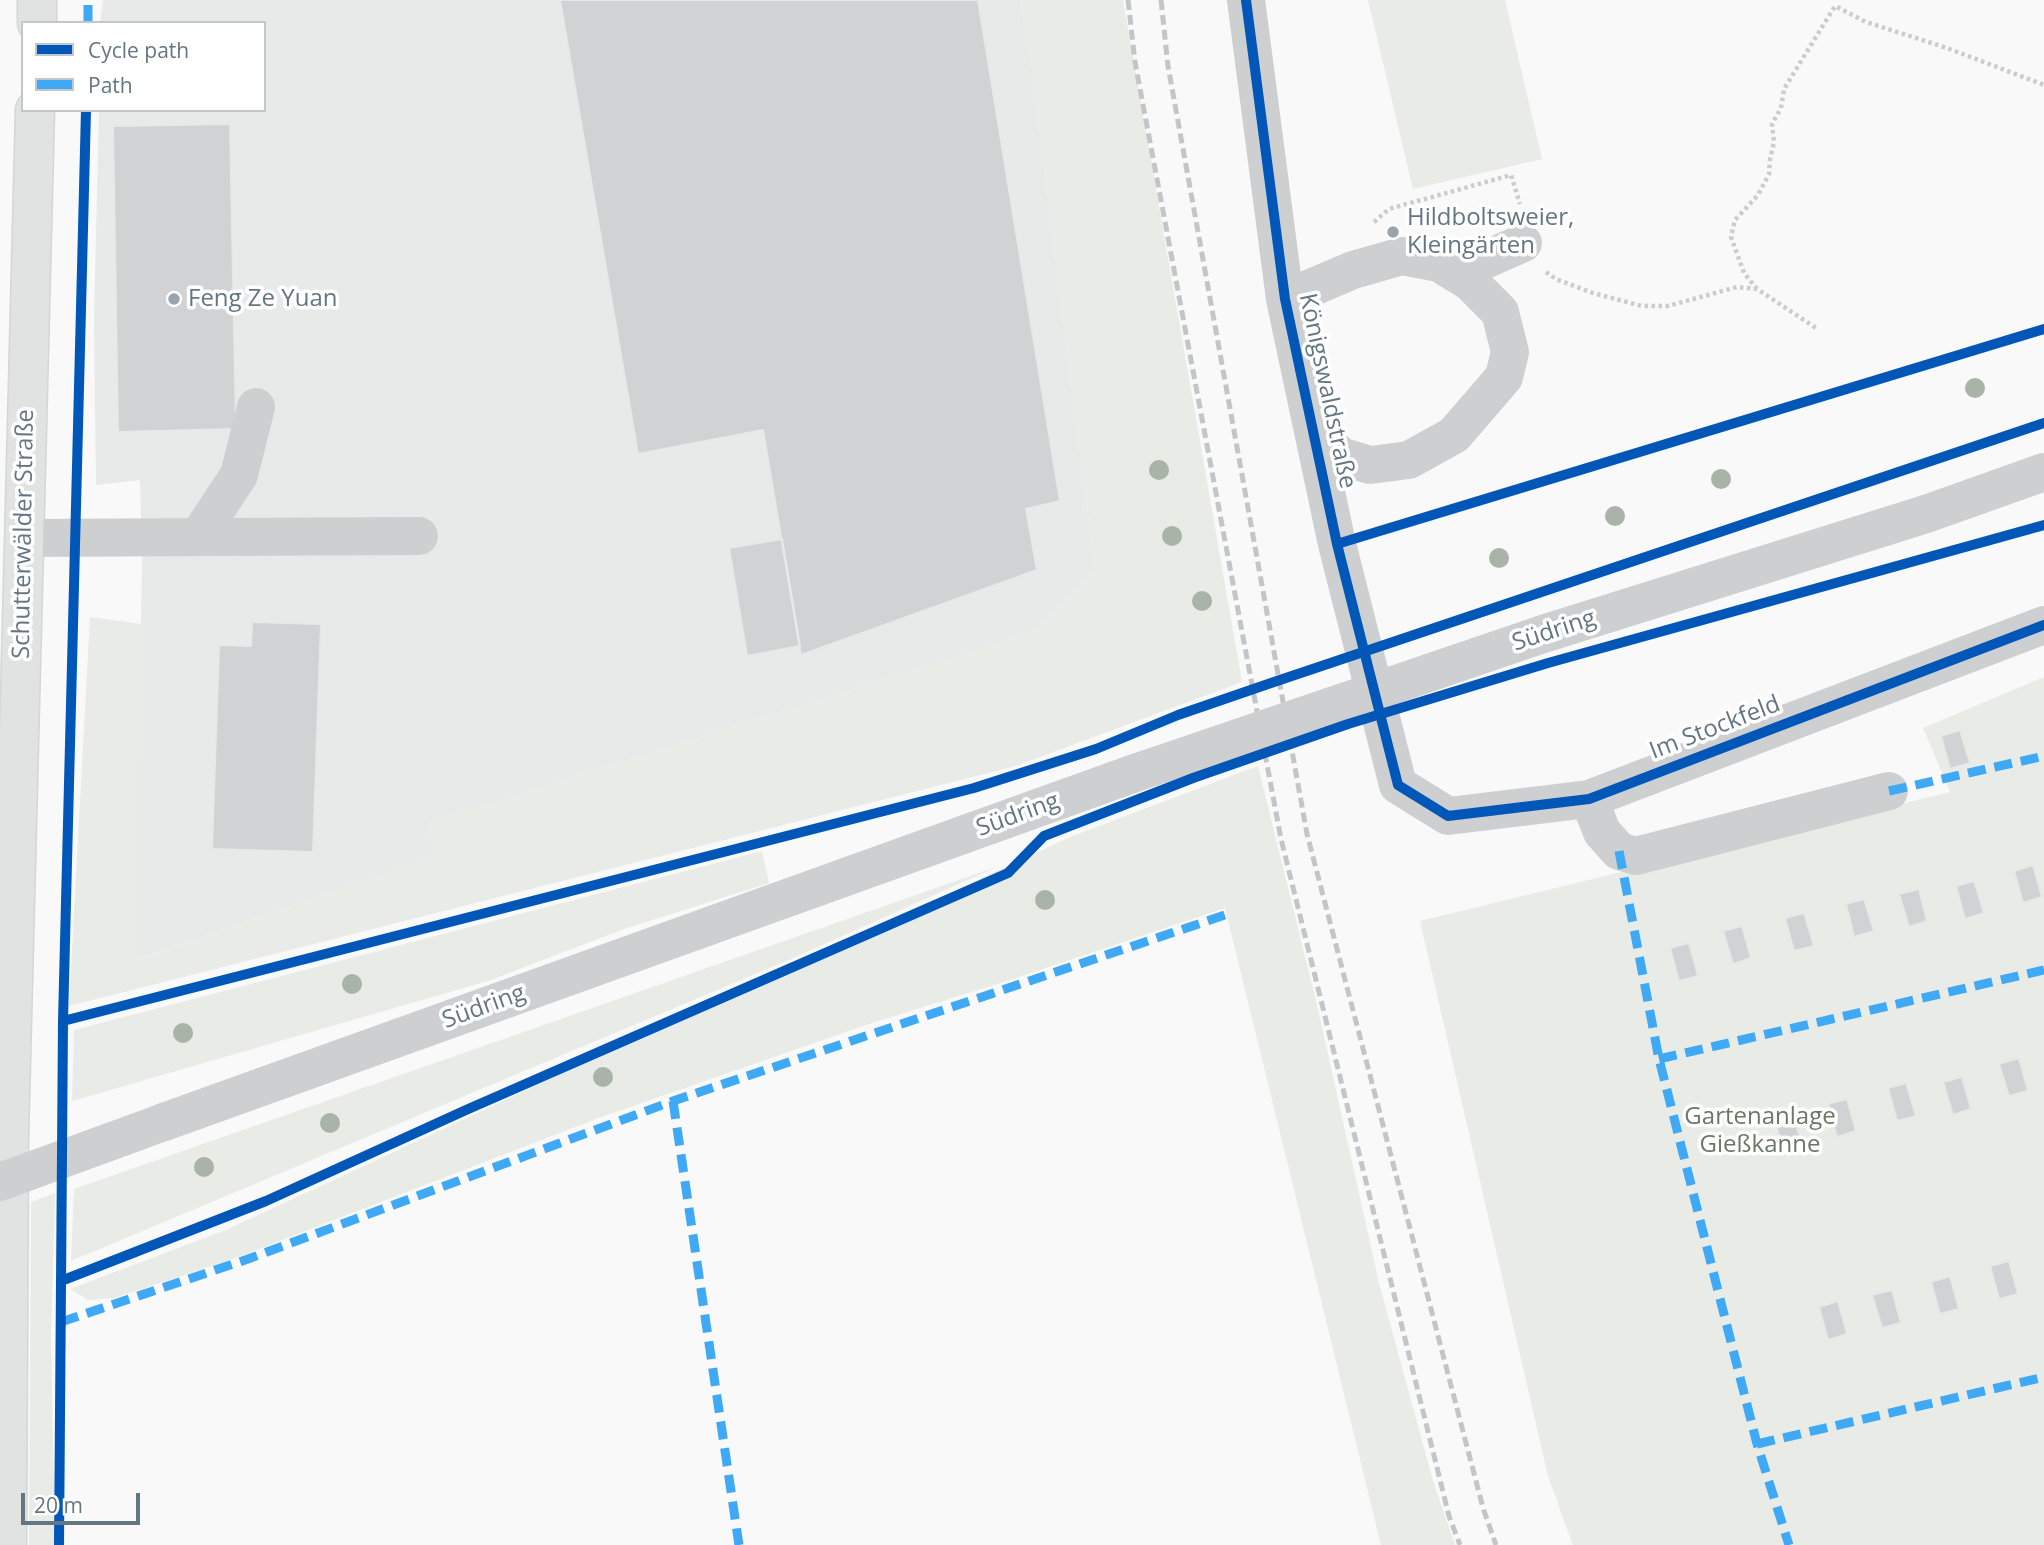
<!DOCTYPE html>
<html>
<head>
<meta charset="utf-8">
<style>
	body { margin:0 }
	#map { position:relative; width:2044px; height:1545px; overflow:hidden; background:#f9f9f9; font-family:"Open Sans",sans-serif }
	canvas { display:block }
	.legend { position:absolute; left:21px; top:21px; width:245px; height:91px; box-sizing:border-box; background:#fff; border:2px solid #c1c8cd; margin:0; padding:9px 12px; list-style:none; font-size:21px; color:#657683 }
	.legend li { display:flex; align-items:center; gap:14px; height:35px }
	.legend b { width:35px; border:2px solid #c1c8cd }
	.scale { position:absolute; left:21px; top:1493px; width:119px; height:32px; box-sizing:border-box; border:4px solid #657683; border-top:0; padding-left:9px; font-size:21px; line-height:24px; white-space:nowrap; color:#657683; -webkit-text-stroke:5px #fff; paint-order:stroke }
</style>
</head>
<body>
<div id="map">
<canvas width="2044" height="1545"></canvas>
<ul class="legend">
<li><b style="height:9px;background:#0057b8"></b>Cycle path</li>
<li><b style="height:9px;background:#3fa9f5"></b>Path</li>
</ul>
<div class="scale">20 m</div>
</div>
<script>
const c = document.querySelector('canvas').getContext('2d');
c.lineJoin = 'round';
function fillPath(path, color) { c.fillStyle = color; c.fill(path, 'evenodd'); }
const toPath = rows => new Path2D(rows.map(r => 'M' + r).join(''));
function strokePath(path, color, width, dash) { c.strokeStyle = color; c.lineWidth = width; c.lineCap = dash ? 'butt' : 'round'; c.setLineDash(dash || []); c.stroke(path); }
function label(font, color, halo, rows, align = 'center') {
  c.font = font + ' "Open Sans",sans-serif'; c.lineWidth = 7; c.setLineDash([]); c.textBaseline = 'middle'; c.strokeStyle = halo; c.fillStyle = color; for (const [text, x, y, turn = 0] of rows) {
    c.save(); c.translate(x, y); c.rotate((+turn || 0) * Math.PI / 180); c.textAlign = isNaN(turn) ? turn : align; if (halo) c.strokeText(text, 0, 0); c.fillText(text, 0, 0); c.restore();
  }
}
const built = toPath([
	[103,0,1020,0,1031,61,1095,571,1032,633,429,823,431,857,134,961,142,564,140,480,96,485,94,320,99,110,264,110,264,23,100,23]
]);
const green = toPath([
	[1020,0,1123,0,1242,682,1016,766,69,1006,90,617,141,624,135,961,430,857,429,823,1032,633,1095,571,1031,61],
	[1368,0,1505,0,1542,159,1413,189],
	[2044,677,2044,1545,1573,1545,1548,1476,1420,921,1950,792,1923,728],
	[1258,766,1317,1005,1379,1283,1433,1481,1455,1545,1381,1545,1225,908,1007,981,872,1023,596,1119,233,1259,114,1298,88,1300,70,1289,226,1230,1070,837],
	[762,851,769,883,624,929,488,981,72,1101,74,1030],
	[999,866,789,960,71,1261,74,1189],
	[55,1193,51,1338,55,1545,29,1545,31,1202]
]);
const building = toPath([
	[560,0,978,0,1060,501,1026,509,1037,570,801,655,763,430,638,454,560,0],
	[230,124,236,429,118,432,113,126,230,124],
	[782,539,800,646,747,656,729,548,782,539],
	[252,622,321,624,313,852,212,849,219,645,251,646,252,622],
	[1960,730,1970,763,1950,769,1941,736,1960,730],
	[2033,865,2042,897,2023,903,2014,871,2033,865],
	[1974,881,1984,913,1965,919,1956,886,1974,881],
	[1919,889,1927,921,1909,927,1899,894,1919,889],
	[1864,899,1874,931,1854,937,1846,904,1864,899],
	[1804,913,1814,946,1794,951,1785,918,1804,913],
	[1742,926,1751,958,1733,964,1723,931,1742,926],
	[1689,943,1698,976,1679,981,1670,948,1689,943],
	[2019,1058,2028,1091,2009,1096,1999,1064,2019,1058],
	[1962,1077,1971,1109,1953,1115,1943,1082,1962,1077],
	[1906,1083,1916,1116,1897,1121,1888,1088,1906,1083],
	[1847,1099,1856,1131,1837,1137,1828,1104,1847,1099],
	[1791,1108,1801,1141,1782,1146,1773,1114,1791,1108],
	[2009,1261,2018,1294,1999,1299,1990,1266,2009,1261],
	[1950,1276,1959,1309,1940,1314,1931,1282,1950,1276],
	[1892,1290,1901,1323,1882,1328,1872,1295,1892,1290],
	[1838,1301,1847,1334,1828,1340,1819,1307,1838,1301]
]);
const path = toPath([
	[1374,222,1389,209,1511,175,1520,204],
	[1546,272,1556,279,1593,293,1642,306,1668,306,1737,287,1757,289,1816,328],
	[1757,289,1744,273,1731,237,1735,220,1758,195,1769,174,1770,159,1774,142,1772,124,1781,108,1784,89,1835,6,1866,22,1947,48,2044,85]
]);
const minor = toPath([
	[1246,0,1285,299,1337,544,1398,785,1448,816,1589,799,2044,625],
	[1455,273,1523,243],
	[1285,299,1353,270,1402,256,1439,263,1470,282,1500,312,1510,352,1504,377,1454,435,1409,460,1370,465,1343,457,1322,441,1313,420],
	[198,537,239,475,256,407],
	[24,538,419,536],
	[1543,634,1926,514,2044,472],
	[1589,799,1602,832,1619,851,1636,856,1889,791],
	[164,1122,1135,773]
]);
const major = toPath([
	[37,23,37,0],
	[7,1545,9,1137,35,110]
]);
const rail = toPath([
	[1128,0,1135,62,1281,839,1449,1516,1460,1545],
	[1161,0,1168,66,1307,834,1483,1508,1496,1545]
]);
const minorBridge = toPath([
	[1135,773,1543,634],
	[0,1182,164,1122]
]);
const quiet = toPath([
	[88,23,88,0],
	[1889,791,2044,756],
	[1619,851,1659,1059,1757,1444,1789,1545],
	[1659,1059,2044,970],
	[673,1101,739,1545],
	[61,1322,248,1259,673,1101,1225,915],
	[1757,1444,2044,1377]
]);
const cycleway = toPath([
	[1246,0,1285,299,1337,544,1398,785,1448,816,1589,799,2044,625],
	[1337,544,2044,329],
	[63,1021,974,788,1096,749,1178,715,1271,683,2044,423],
	[61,1281,266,1201,466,1110,1008,873,1044,836,1193,778,1348,724,1548,663,2044,525],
	[59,1545,63,1021,86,110]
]);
const trees = [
	[1975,388],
	[1159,470],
	[1721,479],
	[1615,516],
	[1172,536],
	[1499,558],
	[1202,601],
	[1045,900],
	[352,984],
	[183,1033],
	[603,1077],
	[330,1123],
	[204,1167]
];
const markers = [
	[1393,232,7,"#99a4ac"],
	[174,299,7,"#99a4ac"]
];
const poiNames = [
	["Hildboltsweier,",1407,218],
	["Kleingärten",1407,246],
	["Feng Ze Yuan",188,299]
];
const streetNames = [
	["Königswaldstraße",1327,391,78],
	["Schutterwälder Straße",24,534,-89],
	["Südring",1554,631,-18],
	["Im Stockfeld",1715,728,-21],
	["Südring",1018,815,-20],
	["Südring",484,1007,-20]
];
const parkNames = [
	["Gartenanlage",1760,1117],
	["Gießkanne",1760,1145]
];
fillPath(built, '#e8e9e9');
fillPath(green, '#e8ebe6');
fillPath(building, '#d0d2d3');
strokePath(building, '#e8e8e8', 2);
strokePath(major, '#d5d6d7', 41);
strokePath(path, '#cbcccd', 4.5, [3.5, 3.5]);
strokePath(minor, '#cecfd0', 38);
strokePath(major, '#e1e2e2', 38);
strokePath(rail, '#c3c5c6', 5, [10, 5]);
strokePath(minorBridge, '#cecfd0', 38);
strokePath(quiet, '#3fa9f5', 9, [18, 9]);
strokePath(cycleway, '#0057b8', 10);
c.fillStyle = '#a9b3a7';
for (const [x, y] of trees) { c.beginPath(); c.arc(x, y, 10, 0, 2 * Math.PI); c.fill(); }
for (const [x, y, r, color] of markers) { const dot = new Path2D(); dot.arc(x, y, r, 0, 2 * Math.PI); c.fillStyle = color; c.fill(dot); strokePath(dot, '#fff', 2.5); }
label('24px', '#657683', '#fff', poiNames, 'left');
label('24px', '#657683', '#fff', streetNames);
label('24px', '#687a64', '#fff', parkNames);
</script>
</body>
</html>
